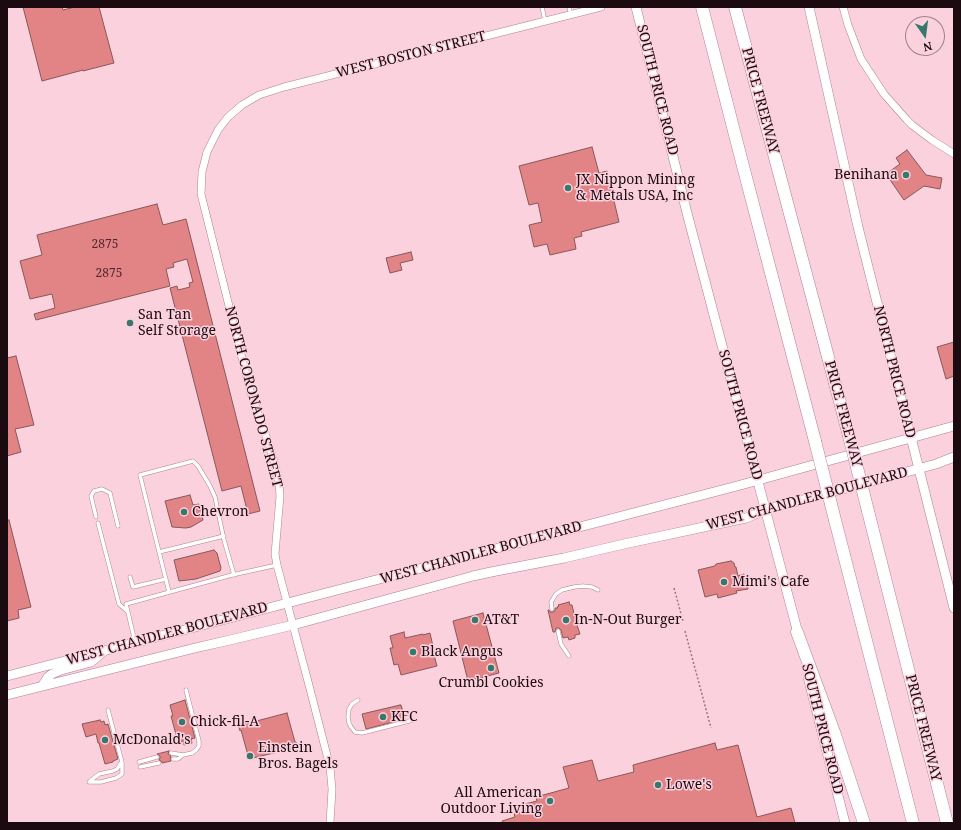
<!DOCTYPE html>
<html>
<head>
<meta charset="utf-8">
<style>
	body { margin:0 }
	#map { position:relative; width:961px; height:830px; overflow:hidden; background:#fbd1de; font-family:"Noto Serif",serif }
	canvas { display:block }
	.frame { position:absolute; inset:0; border:8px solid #1b0a10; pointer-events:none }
	.north { position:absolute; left:905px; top:16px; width:40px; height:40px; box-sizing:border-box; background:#fbd1de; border:1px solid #a1818c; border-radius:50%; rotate:166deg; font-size:11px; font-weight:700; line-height:16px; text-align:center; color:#1b0a10 }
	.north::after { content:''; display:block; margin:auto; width:14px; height:18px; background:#36796c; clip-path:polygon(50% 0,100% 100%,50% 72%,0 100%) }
</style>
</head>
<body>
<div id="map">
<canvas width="961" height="830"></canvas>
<div class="frame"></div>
<div class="north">N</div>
</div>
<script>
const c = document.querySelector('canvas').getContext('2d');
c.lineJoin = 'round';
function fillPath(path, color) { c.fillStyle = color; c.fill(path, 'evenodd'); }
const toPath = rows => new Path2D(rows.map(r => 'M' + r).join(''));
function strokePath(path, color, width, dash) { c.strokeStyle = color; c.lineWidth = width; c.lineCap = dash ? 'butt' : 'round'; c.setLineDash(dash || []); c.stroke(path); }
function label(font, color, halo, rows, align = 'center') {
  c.font = font + ' "Noto Serif",serif'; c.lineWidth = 3; c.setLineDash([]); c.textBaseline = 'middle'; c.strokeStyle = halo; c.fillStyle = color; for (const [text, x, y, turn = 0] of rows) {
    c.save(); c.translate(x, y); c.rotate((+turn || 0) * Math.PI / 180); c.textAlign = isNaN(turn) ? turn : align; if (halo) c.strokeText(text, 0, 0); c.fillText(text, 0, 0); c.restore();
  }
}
const building = toPath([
	[23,7,62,7,63,10,75,7,99,7,114,63,83,71,83,70,42,81,23,7],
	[592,147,599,173,607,171,619,222,581,232,582,236,574,238,576,249,550,255,547,244,534,247,529,225,542,222,538,203,529,205,519,166,592,147],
	[907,150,926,175,942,178,940,189,924,186,904,200,886,174,900,164,896,158,907,150],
	[157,204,163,225,186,219,260,511,248,514,241,486,222,491,170,288,177,286,178,290,190,287,189,283,193,282,187,259,173,263,174,267,166,269,170,286,36,320,34,314,55,308,52,294,30,299,20,261,42,255,37,235,157,204],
	[411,252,413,260,400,263,402,270,390,273,386,258,411,252],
	[954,342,954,376,946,379,937,347,954,342],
	[16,356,34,425,15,429,21,452,7,456,7,358,16,356],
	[190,495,193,505,199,504,203,520,191,527,186,528,172,527,165,501,190,495],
	[9,520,31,607,18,610,19,618,7,621,7,521,9,520],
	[214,550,217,553,221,568,220,571,196,579,179,581,174,560,214,550],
	[731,561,734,563,735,567,736,567,738,576,744,574,748,589,736,591,737,593,718,598,717,594,705,597,698,570,715,566,716,564,731,561],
	[569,602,570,605,572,605,575,618,577,617,579,624,577,625,580,634,575,635,575,638,569,640,568,637,563,638,561,630,559,628,556,628,555,632,553,632,548,610,549,610,550,612,553,612,555,611,555,608,558,608,557,607,559,606,558,605,569,602],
	[483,613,499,673,468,681,453,621,483,613],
	[404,632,405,638,423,634,423,635,430,633,435,655,434,655,437,666,401,675,398,664,394,665,390,648,393,648,390,636,404,632],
	[185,700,195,738,191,739,192,743,184,745,183,741,178,742,171,716,173,716,170,705,185,700],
	[400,705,401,705,405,719,366,729,362,714,400,705],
	[287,713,295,742,296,742,298,748,290,750,290,749,249,759,241,730,240,731,238,724,245,722,245,724,287,713],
	[100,720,101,722,104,721,105,725,108,724,118,759,113,761,113,762,105,764,99,743,98,743,96,734,86,737,82,724,100,720],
	[715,743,717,750,738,745,757,817,791,808,795,823,503,823,502,821,515,817,514,814,523,812,521,805,537,801,536,797,569,788,563,767,592,760,598,781,634,772,633,765,715,743],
	[169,751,168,754,171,756,170,759,171,761,162,763,161,761,159,760,160,758,160,756,157,754,169,751]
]);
const path = toPath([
	[674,588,683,621],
	[685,631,711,728]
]);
const service = toPath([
	[542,7,545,21],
	[569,7,571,15],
	[96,517,91,496,94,491,102,489,110,493,118,526],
	[98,523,119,604,128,612],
	[159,552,224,536],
	[130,577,133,587,166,579],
	[169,592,140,475,193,461,198,466,210,486,215,497,224,540,234,575],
	[552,609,551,602,556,594,562,590,574,587,583,586,592,587,598,590],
	[558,631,561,644,569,656],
	[135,642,126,604,232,575,277,565],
	[358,700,352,704,349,709,348,717,349,723,351,727,355,732,362,733,413,720],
	[171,753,183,755],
	[173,759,178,759,183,755,192,753,196,750,199,746,199,741,186,690],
	[139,762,157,757],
	[140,767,159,763],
	[90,781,99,774,113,771,117,769,121,763],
	[89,782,101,782,116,778,122,774,122,762,108,710]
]);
const minor = toPath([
	[843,7,848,25,861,59,884,94,907,120,912,125,932,140,954,154],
	[330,823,332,789,330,767,310,689,277,565,275,554,280,496,279,484,275,465,266,436,251,394,201,194,202,172,207,152,218,130,228,117,242,105,259,95,284,87,601,7]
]);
const secondary = toPath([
	[636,7,687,213,799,637],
	[809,7,858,227,954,608],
	[7,676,737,486,954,426],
	[808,677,845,823],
	[43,685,48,677,52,674,61,670,91,662,104,651],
	[7,695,195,648,230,640,293,625,473,576,491,572,564,558,624,544,746,518,765,510,936,464,954,457]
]);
const motorway = toPath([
	[702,7,743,166,815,441],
	[735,7,848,432],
	[868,511,947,823],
	[835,520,913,823],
	[797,632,834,732,864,823]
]);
const motorwayBridge = toPath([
	[848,432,868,511],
	[815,441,835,520]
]);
const markers = [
	[906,175,4,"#36796c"],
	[568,188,4,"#36796c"],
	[130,323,4,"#36796c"],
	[184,512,4,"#36796c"],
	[724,582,4,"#36796c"],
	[475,620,4,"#36796c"],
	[566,620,4,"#36796c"],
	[413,652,4,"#36796c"],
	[491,668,4,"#36796c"],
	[383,717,4,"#36796c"],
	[182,722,4,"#36796c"],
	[105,740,4,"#36796c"],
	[250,756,4,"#36796c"],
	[658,785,4,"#36796c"],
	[550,801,4,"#36796c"]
];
const numberNames = [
	["2875",105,245],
	["2875",109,274]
];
const streetNames = [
	["WEST BOSTON STREET",411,55,-14],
	["SOUTH PRICE ROAD",657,90,76],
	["PRICE FREEWAY",760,101,75],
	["NORTH PRICE ROAD",894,372,76],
	["NORTH CORONADO STREET",253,397,75],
	["PRICE FREEWAY",843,414,75],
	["SOUTH PRICE ROAD",740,415,75],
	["WEST CHANDLER BOULEVARD",807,499,-15],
	["WEST CHANDLER BOULEVARD",481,553,-15],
	["WEST CHANDLER BOULEVARD",167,634,-15],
	["PRICE FREEWAY",923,728,76],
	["SOUTH PRICE ROAD",822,729,76]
];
const poiNames = [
	["Benihana",898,175,"right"],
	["JX Nippon Mining",576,180],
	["& Metals USA, Inc",576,196],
	["San Tan",138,315],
	["Self Storage",138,331],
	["Chevron",192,512],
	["Mimi's Cafe",732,582],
	["AT&T",483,620],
	["In-N-Out Burger",574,620],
	["Black Angus",421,652],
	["Crumbl Cookies",491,683,"center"],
	["KFC",391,717],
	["Chick-fil-A",190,722],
	["McDonald's",113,740],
	["Einstein",258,748],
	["Bros. Bagels",258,764],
	["Lowe's",666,785],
	["All American",542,793,"right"],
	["Outdoor Living",542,809,"right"]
];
fillPath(building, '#e28486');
strokePath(building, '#865859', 1);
strokePath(service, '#b0818f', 4.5);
strokePath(minor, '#b0818f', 8);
strokePath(secondary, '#b0818f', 10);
strokePath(motorway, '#b0818f', 13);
strokePath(path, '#977882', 1.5, [2, 2]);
strokePath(service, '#fff', 3.5);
strokePath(minor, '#fff', 7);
strokePath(secondary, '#fff', 9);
strokePath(motorway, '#fff', 12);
strokePath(motorwayBridge, '#b0818f', 13, []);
strokePath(motorwayBridge, '#fff', 12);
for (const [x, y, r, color] of markers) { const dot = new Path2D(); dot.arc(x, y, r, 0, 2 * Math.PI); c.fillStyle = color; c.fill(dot); strokePath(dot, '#fbd1de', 1.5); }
label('12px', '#4d282e', null, numberNames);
label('14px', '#1b0a10', '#fbd1de', streetNames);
label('14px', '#1b0a10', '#fbd1de', poiNames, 'left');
</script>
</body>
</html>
